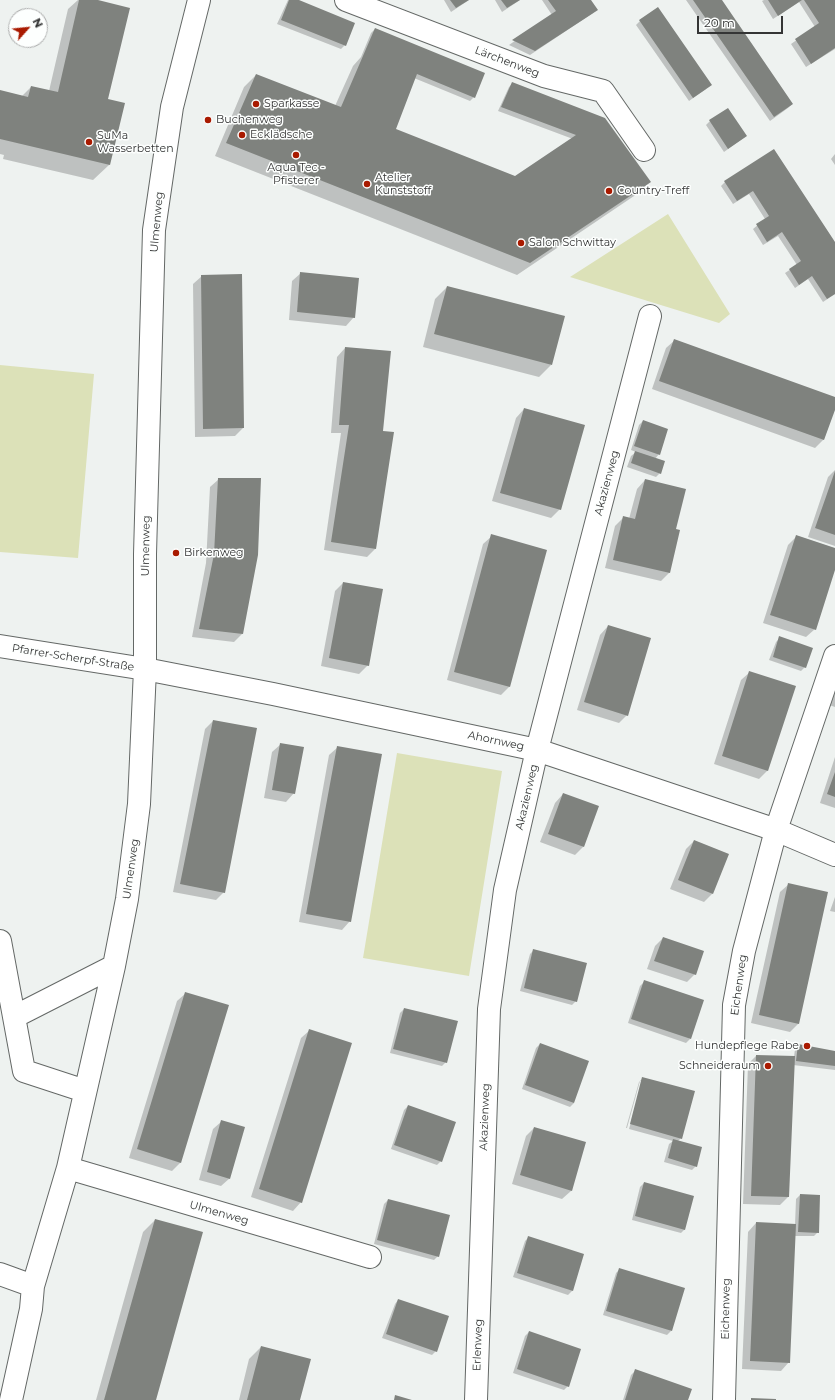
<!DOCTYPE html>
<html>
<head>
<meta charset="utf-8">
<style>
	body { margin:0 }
	#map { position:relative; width:835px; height:1400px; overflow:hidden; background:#eef2f0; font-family:Montserrat,sans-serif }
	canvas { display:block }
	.north { position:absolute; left:8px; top:8px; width:40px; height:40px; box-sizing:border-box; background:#fdfffe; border:1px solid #adaeae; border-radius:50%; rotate:63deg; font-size:11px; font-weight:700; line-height:16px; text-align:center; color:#343535 }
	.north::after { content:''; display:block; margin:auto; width:14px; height:18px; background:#a91a00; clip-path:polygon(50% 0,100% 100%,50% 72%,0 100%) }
	.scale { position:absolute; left:697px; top:16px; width:86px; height:18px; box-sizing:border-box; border:2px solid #343535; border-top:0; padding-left:5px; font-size:12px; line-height:14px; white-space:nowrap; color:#343535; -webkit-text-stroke:3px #fdfffe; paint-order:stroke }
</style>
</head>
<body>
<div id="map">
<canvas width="835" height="1400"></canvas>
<div class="north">N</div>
<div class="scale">20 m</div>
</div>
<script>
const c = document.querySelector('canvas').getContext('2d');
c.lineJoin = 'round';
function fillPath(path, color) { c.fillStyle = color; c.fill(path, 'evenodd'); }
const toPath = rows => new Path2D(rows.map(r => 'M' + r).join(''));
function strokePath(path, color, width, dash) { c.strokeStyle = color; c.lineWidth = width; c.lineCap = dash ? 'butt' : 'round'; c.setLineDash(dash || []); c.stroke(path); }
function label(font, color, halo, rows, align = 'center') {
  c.font = font + ' Montserrat,sans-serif'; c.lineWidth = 3; c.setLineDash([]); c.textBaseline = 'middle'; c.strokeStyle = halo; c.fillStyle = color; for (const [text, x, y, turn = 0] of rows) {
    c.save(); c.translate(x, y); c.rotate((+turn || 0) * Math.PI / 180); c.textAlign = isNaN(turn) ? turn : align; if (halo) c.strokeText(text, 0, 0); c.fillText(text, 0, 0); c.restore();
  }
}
const green = toPath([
	[668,214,730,314,719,323,570,277],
	[0,365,94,374,78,558,0,552],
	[397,753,502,771,469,976,363,958]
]);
const shadow = toPath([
	[78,0,93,0,107,100,109,165,93,180,3,159,4,155,0,154,0,91,22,96,31,87,49,91,68,9],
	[288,0,296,0,345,45,341,49,277,24],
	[444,0,469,0,451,12],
	[495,0,520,0,502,12],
	[542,0,590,0,593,13,530,55,509,45,552,15],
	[686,0,721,0,792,104,788,108,770,121],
	[764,0,835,0,835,49,806,67,791,44,815,27,799,2,773,19,762,1],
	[640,21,706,89,689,101,636,25],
	[375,29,474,97,470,101,414,78,394,130,515,177,573,139,498,111,509,87,513,83,649,182,637,194,517,275,215,156,244,87,256,75,335,106,353,66,361,57,371,33],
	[710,121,746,136,724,152,706,125],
	[774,150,835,244,835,294,823,302,808,279,795,288,785,273,797,265,778,236,763,245,753,229,765,219,749,194,733,204,721,186,725,182],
	[835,154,835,165,831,159],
	[301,273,354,317,346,326,289,320,292,281],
	[202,276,243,428,235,436,195,437,193,284],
	[447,287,551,365,539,377,423,347,435,299],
	[675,340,835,398,835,407,824,439,815,448,652,389,666,348],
	[345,348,382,431,376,548,367,557,324,550,341,433,331,433,337,357],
	[524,409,560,509,551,518,492,501,516,418],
	[643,421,659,454,655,459,660,473,656,477,627,467,631,456,636,452,631,450,639,425],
	[835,470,835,546,808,537,828,477],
	[219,479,242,634,234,642,192,637,206,563,210,487],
	[645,480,675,530,669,573,661,581,605,568,615,526,623,518,629,519,637,489],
	[492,536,546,550,509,687,501,695,447,680,483,544],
	[796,537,835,549,835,566,815,629,806,637,763,623,788,545],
	[343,583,368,665,359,674,321,666,335,591],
	[608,626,627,715,619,723,577,710,600,635],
	[780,638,805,667,801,671,769,660,776,642],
	[750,672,794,687,767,771,759,779,714,764,741,680],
	[835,688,835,707,829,705],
	[213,721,224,892,216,900,173,892,205,729],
	[281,744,294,793,286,802,264,798,272,752],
	[338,747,350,921,342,930,299,922,329,755],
	[835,757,835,808,820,803],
	[563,794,583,847,575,855,540,842,555,803],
	[694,841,728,855,712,894,704,902,670,889,686,849],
	[789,884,798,1024,790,1032,751,1023,780,892],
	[835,897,835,912,830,911],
	[663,938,695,974,687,982,647,969,655,946],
	[534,950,576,1001,572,1005,520,991,530,954],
	[644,982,690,1039,686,1043,628,1023,640,986],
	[186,993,228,1006,180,1163,172,1171,129,1158,177,1001],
	[404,1009,446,1062,442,1066,390,1053,400,1013],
	[310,1030,301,1202,293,1211,251,1197,301,1038],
	[540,1044,574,1103,570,1107,522,1089,536,1048],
	[799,1045,835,1052,835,1070,793,1065,788,1197,780,1205,743,1204,748,1064,756,1056,794,1057,795,1049],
	[643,1078,681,1138,678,1141,696,1166,692,1170,664,1162,669,1144,673,1141,629,1129,642,1081,640,1081,627,1128,626,1128,639,1082],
	[408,1106,441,1161,437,1165,391,1149,404,1110],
	[222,1121,230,1178,221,1186,199,1180,213,1129],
	[534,1128,585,1143,571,1191,562,1199,512,1184,526,1136],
	[644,1183,685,1229,681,1233,632,1220,640,1187],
	[800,1195,818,1232,814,1236,794,1236,789,1362,781,1371,742,1369,748,1232,756,1223,795,1225,796,1199],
	[388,1200,438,1256,434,1260,374,1244,384,1204],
	[155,1220,155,1400,96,1400,143,1232],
	[529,1237,583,1255,572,1291,568,1295,513,1277,525,1241],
	[620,1269,671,1331,667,1335,603,1315,616,1273],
	[398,1300,436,1351,432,1355,382,1338,395,1304],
	[529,1332,568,1386,564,1390,513,1373,525,1336],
	[261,1347,299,1400,239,1400,249,1359],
	[635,1371,687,1400,623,1400,631,1375]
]);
const building = toPath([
	[79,0,98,0,130,8,108,99,125,103,110,165,0,139,0,90,28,97,31,86,58,92],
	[289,0,299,0,355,23,346,46,281,20],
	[450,0,469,0,456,8],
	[501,0,520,0,507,8],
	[548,0,591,0,598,10,535,51,512,40,556,11],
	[693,0,722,0,793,104,774,117],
	[768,0,802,0,778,16],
	[804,0,835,0,835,48,811,64,795,39,819,23],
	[658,7,712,85,693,98,639,20],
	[375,28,485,73,475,98,417,74,396,129,515,176,576,135,501,107,512,82,605,118,651,182,530,263,226,143,256,74,341,107],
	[728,108,747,136,728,149,709,120],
	[774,149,835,242,835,294,827,299,812,276,799,285,789,269,801,261,782,232,767,242,756,224,769,216,753,191,737,201,724,181],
	[300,272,359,278,355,318,297,312],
	[242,274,244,428,203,429,201,275],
	[447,286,565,316,552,365,434,334],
	[674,339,835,397,835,410,824,440,659,381],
	[345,347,391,351,383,431,394,432,376,549,331,542,349,425,339,425],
	[524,408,585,425,561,510,500,493],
	[643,420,668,429,660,455,634,446],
	[635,451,665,461,661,474,631,463],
	[835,471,835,535,815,528],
	[218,478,261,478,258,555,243,634,199,629,214,554],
	[645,479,686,489,676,529,680,530,670,573,613,560,623,516,635,519],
	[491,534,547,550,510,687,454,672],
	[796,535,835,548,835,570,816,630,770,615],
	[343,582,383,589,369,666,329,658],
	[608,625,651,638,628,716,584,702],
	[779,636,813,648,806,668,773,657],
	[749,671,796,686,768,771,722,756],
	[213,720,257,728,225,893,180,884],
	[280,743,304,747,295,794,272,790],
	[337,746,382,754,351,922,306,914],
	[835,772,835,797,827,794],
	[563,793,599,806,584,847,548,834],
	[694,840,729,854,713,894,678,880],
	[788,883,828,892,799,1024,759,1015],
	[663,937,704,951,696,975,654,961],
	[533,949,587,963,577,1002,524,988],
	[644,980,704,1000,691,1039,631,1019],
	[185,992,229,1005,181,1163,137,1149],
	[404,1008,458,1021,447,1063,393,1049],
	[309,1029,352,1043,302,1203,259,1189],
	[540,1043,589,1061,574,1103,525,1085],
	[798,1044,835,1051,835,1066,796,1061],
	[756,1055,795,1056,789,1197,751,1196],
	[642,1077,695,1091,682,1139,630,1124],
	[408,1105,456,1122,442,1162,394,1145],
	[221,1120,245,1127,230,1179,207,1172],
	[534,1127,586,1142,572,1191,520,1175],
	[673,1139,702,1147,697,1167,668,1158],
	[644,1182,694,1196,685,1230,635,1216],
	[800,1194,820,1195,819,1233,798,1232],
	[388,1199,450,1215,439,1257,377,1240],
	[155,1219,203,1232,156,1400,104,1400],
	[756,1222,796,1224,790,1363,750,1361],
	[528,1236,584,1254,573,1291,517,1273],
	[619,1268,685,1288,672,1331,606,1311],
	[398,1299,449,1316,437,1352,386,1334],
	[529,1331,581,1349,569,1387,517,1369],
	[261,1346,311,1359,300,1400,247,1400],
	[635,1369,692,1389,688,1400,625,1400],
	[395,1395,412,1400,394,1400],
	[751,1398,776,1399,776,1400,751,1400]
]);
const minor = toPath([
	[346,0,544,76,603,91,644,150],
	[0,646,145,669,273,694,537,750,776,830,835,855],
	[0,941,24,1071,85,1091],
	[14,1017,114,966],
	[68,1168,370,1257],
	[0,1274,33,1286],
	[11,1400,31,1309,33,1286,68,1168,114,966,127,899,139,804,145,669,145,554,154,230,172,107,199,0],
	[476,1400,489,1009,505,890,537,750,650,316],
	[724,1400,734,1005,744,951,776,830,835,656]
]);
const markers = [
	[256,104,4,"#a91a00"],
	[208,120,4,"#a91a00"],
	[242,135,4,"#a91a00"],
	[89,142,4,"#a91a00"],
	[296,155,4,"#a91a00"],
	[367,184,4,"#a91a00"],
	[609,191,4,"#a91a00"],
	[521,243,4,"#a91a00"],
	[176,553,4,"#a91a00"],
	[807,1046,4,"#a91a00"],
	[768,1066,4,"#a91a00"]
];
const streetNames = [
	["Lärchenweg",507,62,21],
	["Ulmenweg",157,222,-85],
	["Akazienweg",607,483,-75],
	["Ulmenweg",146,546,-89],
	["Pfarrer-Scherpf-Straße",73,658,9],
	["Ahornweg",496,741,12],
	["Akazienweg",527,797,-77],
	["Ulmenweg",131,869,-82],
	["Eichenweg",739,985,-82],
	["Akazienweg",485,1117,-88],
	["Ulmenweg",219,1213,16],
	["Eichenweg",726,1309,-89],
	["Erlenweg",478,1345,-88]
];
const poiNames = [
	["Sparkasse",264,104],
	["Buchenweg",216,120],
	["Ecklädsche",250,135],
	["SuMa",97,136],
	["Wasserbetten",97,149],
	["Aqua Tec -",296,168,"center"],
	["Pfisterer",296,181,"center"],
	["Atelier",375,178],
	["Kunststoff",375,191],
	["Country-Treff",617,191],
	["Salon Schwittay",529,243],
	["Birkenweg",184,553],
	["Hundepflege Rabe",799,1046,"right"],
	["Schneideraum",760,1066,"right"]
];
fillPath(green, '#dce1b8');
fillPath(shadow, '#0003');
fillPath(building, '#7f827e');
strokePath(minor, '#646866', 24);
strokePath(minor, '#fff', 22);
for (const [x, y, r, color] of markers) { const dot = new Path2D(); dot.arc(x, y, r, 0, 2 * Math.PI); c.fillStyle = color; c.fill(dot); strokePath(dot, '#fdfffe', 1.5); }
label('11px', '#343535', '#fdfffe', streetNames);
label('11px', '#343535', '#fdfffe', poiNames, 'left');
</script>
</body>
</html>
